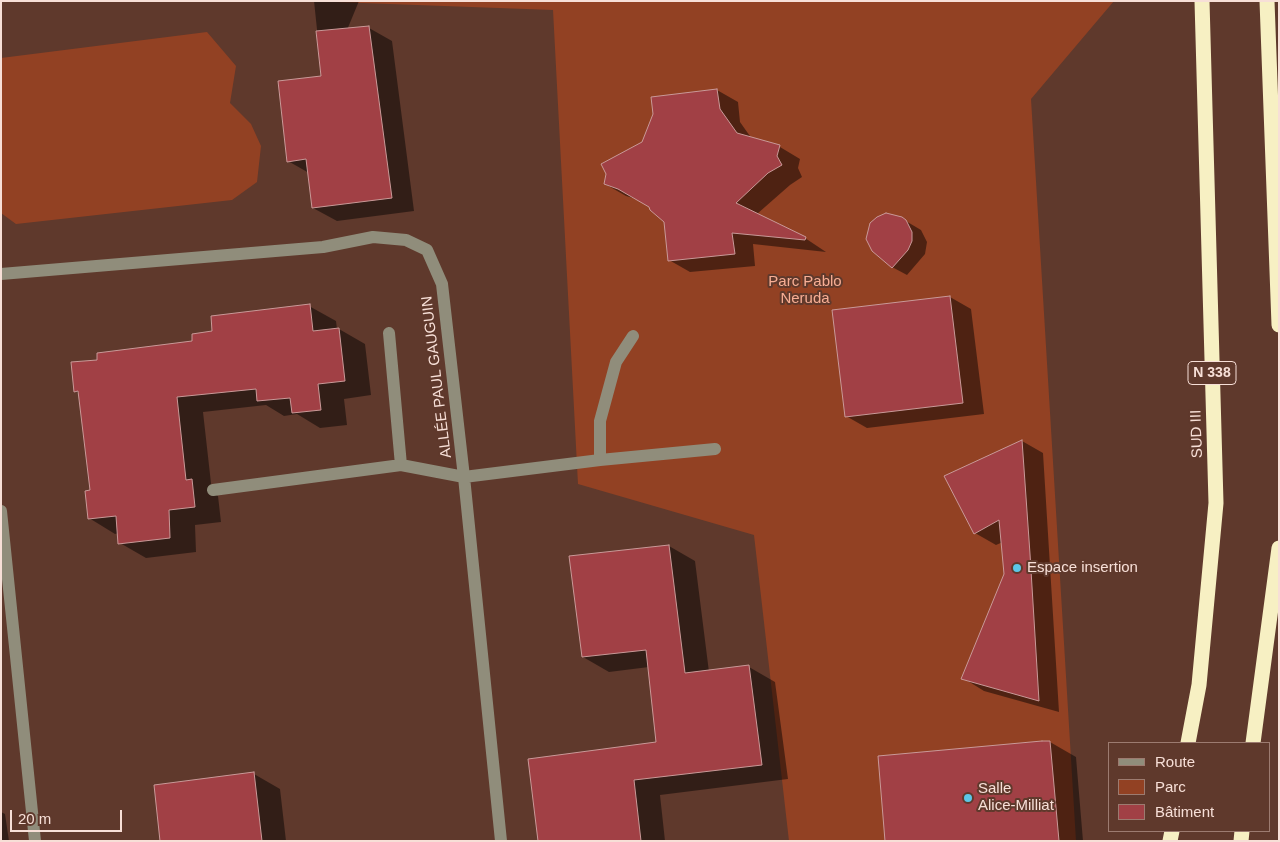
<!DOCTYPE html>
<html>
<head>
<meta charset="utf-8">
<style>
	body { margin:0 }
	#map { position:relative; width:1280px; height:842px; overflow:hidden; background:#5f392c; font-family:Helvetica,sans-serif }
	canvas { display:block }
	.frame { position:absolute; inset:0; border:2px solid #f7dfd7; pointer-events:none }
	.legend { position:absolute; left:1108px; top:742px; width:162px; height:90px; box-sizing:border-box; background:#5f392c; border:1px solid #9c7b70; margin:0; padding:6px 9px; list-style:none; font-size:15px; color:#f7dfd7 }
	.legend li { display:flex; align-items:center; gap:10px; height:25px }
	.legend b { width:25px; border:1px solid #9c7b70 }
	.scale { position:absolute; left:10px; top:810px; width:112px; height:22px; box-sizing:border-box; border:2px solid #f7dfd7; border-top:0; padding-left:6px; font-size:15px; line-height:18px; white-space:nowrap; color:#f7dfd7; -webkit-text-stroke:4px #5f392c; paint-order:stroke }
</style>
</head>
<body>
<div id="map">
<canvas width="1280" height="842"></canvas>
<div class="frame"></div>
<ul class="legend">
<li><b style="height:6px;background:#908d7b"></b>Route</li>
<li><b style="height:14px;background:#924123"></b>Parc</li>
<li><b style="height:14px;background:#a14045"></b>Bâtiment</li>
</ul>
<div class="scale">20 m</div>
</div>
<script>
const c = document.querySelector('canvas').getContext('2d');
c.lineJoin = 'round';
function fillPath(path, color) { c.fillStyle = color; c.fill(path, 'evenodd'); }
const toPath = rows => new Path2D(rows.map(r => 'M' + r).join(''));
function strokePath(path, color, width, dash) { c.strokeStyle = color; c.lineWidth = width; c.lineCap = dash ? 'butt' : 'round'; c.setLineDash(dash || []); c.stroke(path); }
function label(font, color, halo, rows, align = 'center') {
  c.font = font + ' Helvetica,sans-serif'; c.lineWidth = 4; c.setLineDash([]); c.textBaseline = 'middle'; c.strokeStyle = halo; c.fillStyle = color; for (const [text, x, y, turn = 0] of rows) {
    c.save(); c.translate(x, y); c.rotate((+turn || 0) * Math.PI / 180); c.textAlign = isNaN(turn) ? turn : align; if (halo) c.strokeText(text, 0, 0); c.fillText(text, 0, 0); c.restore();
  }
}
const green = toPath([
	[308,1,1114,1,1031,99,1076,841,789,841,754,535,578,484,553,10],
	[207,32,236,66,230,103,251,124,261,146,257,182,232,200,16,224,1,213,1,58]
]);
const shadow = toPath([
	[314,1,359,1,347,30,369,28,392,41,414,211,337,221,313,208,309,173,288,161,322,77],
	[717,90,738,102,740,122,752,139,780,147,800,159,798,168,802,177,790,185,757,214,805,238,826,252,753,244,755,266,690,272,669,260,665,221,650,206,640,200,626,196,605,184,643,143],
	[899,217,921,230,927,242,925,254,907,275,892,267],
	[950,297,971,309,984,414,867,428,846,416],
	[309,306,336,321,337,329,339,329,365,344,371,395,344,399,347,425,320,428,297,414,284,416,266,405,203,412,212,492,218,496,221,522,195,525,196,552,146,558,120,543,119,533,115,534,89,518,92,492,80,394,75,391,99,361,194,342,213,332],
	[1022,441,1043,453,1059,712,984,691,963,678,1005,574,1003,542,996,545,975,533,946,476],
	[669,546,695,561,709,672,749,667,775,682,788,779,660,795,665,841,540,841,657,743,649,667,609,672,583,657],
	[1050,742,1076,757,1083,841,887,841],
	[254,774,280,789,286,841,162,841],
	[1,812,5,814,9,841,1,841]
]);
const building = toPath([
	[369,26,392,198,312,208,306,159,287,162,278,81,321,76,316,31,369,26],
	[717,89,720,109,737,133,780,145,777,156,782,165,768,173,736,203,806,237,805,240,732,233,735,254,668,261,664,222,650,210,649,207,618,189,604,184,606,174,601,164,642,142,653,114,651,97,717,89],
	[886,213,902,217,906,220,912,232,912,241,908,250,892,268,872,251,866,239,870,223,877,217,886,213],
	[950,296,963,403,845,417,832,310,950,296],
	[310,304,313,331,339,328,345,381,318,384,321,410,292,413,290,398,257,401,256,389,177,397,186,480,192,479,195,507,169,510,170,538,118,544,116,516,88,519,85,491,90,490,78,391,74,392,71,362,97,360,97,353,192,341,192,334,212,331,211,316,310,304],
	[1022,440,1030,554,1039,701,961,679,1004,574,999,520,974,534,944,476,1022,440],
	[669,545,685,673,749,665,762,765,634,780,641,841,538,841,528,759,656,742,646,650,582,657,569,556,669,545],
	[1042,741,1050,741,1059,841,885,841,878,756,1042,741],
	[254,772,262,841,160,841,154,785,254,772]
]);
const minor = toPath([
	[1,274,323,247,373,237,406,240,427,250,442,284,464,477,501,841],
	[389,333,401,465],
	[600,460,600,421,616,362,633,336],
	[213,490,401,465,464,477,600,460,715,449],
	[1,511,35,841]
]);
const highway = toPath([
	[1267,1,1279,325],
	[1188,743,1199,685,1216,503,1202,1],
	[1253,743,1279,548],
	[1170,841,1172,831],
	[1241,841,1242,831]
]);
const markers = [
	[1017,568,5,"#5cc7e7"],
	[968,798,5,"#5cc7e7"]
];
const shields = [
	[1212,373,48]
];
const shieldNames = [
	["N 338",1212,373]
];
const parkNames = [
	["Parc Pablo",805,282],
	["Neruda",805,299]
];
const streetNames = [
	["ALLÉE PAUL GAUGUIN",437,377,-97],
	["SUD III",1197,434,-92]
];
const poiNames = [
	["Espace insertion",1027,568],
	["Salle",978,789],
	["Alice-Milliat",978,806]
];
fillPath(green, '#924123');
fillPath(shadow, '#0007');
fillPath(building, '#a14045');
strokePath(building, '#c99998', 1);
strokePath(minor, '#908d7b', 12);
strokePath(highway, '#f7f0c3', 15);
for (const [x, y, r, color] of markers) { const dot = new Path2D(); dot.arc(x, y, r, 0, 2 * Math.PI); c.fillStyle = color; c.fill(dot); strokePath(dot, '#5f392c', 2); }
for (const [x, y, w] of shields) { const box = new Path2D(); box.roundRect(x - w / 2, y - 11.5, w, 23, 4); c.fillStyle = '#5f392c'; c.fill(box); strokePath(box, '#f7dfd7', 1); }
label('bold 14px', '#f7dfd7', null, shieldNames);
label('15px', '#f8ae94', '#5f392c', parkNames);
label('15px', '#f7dfd7', '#5f392c', streetNames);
label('15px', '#f7dfd7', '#5f392c', poiNames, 'left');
</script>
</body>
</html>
